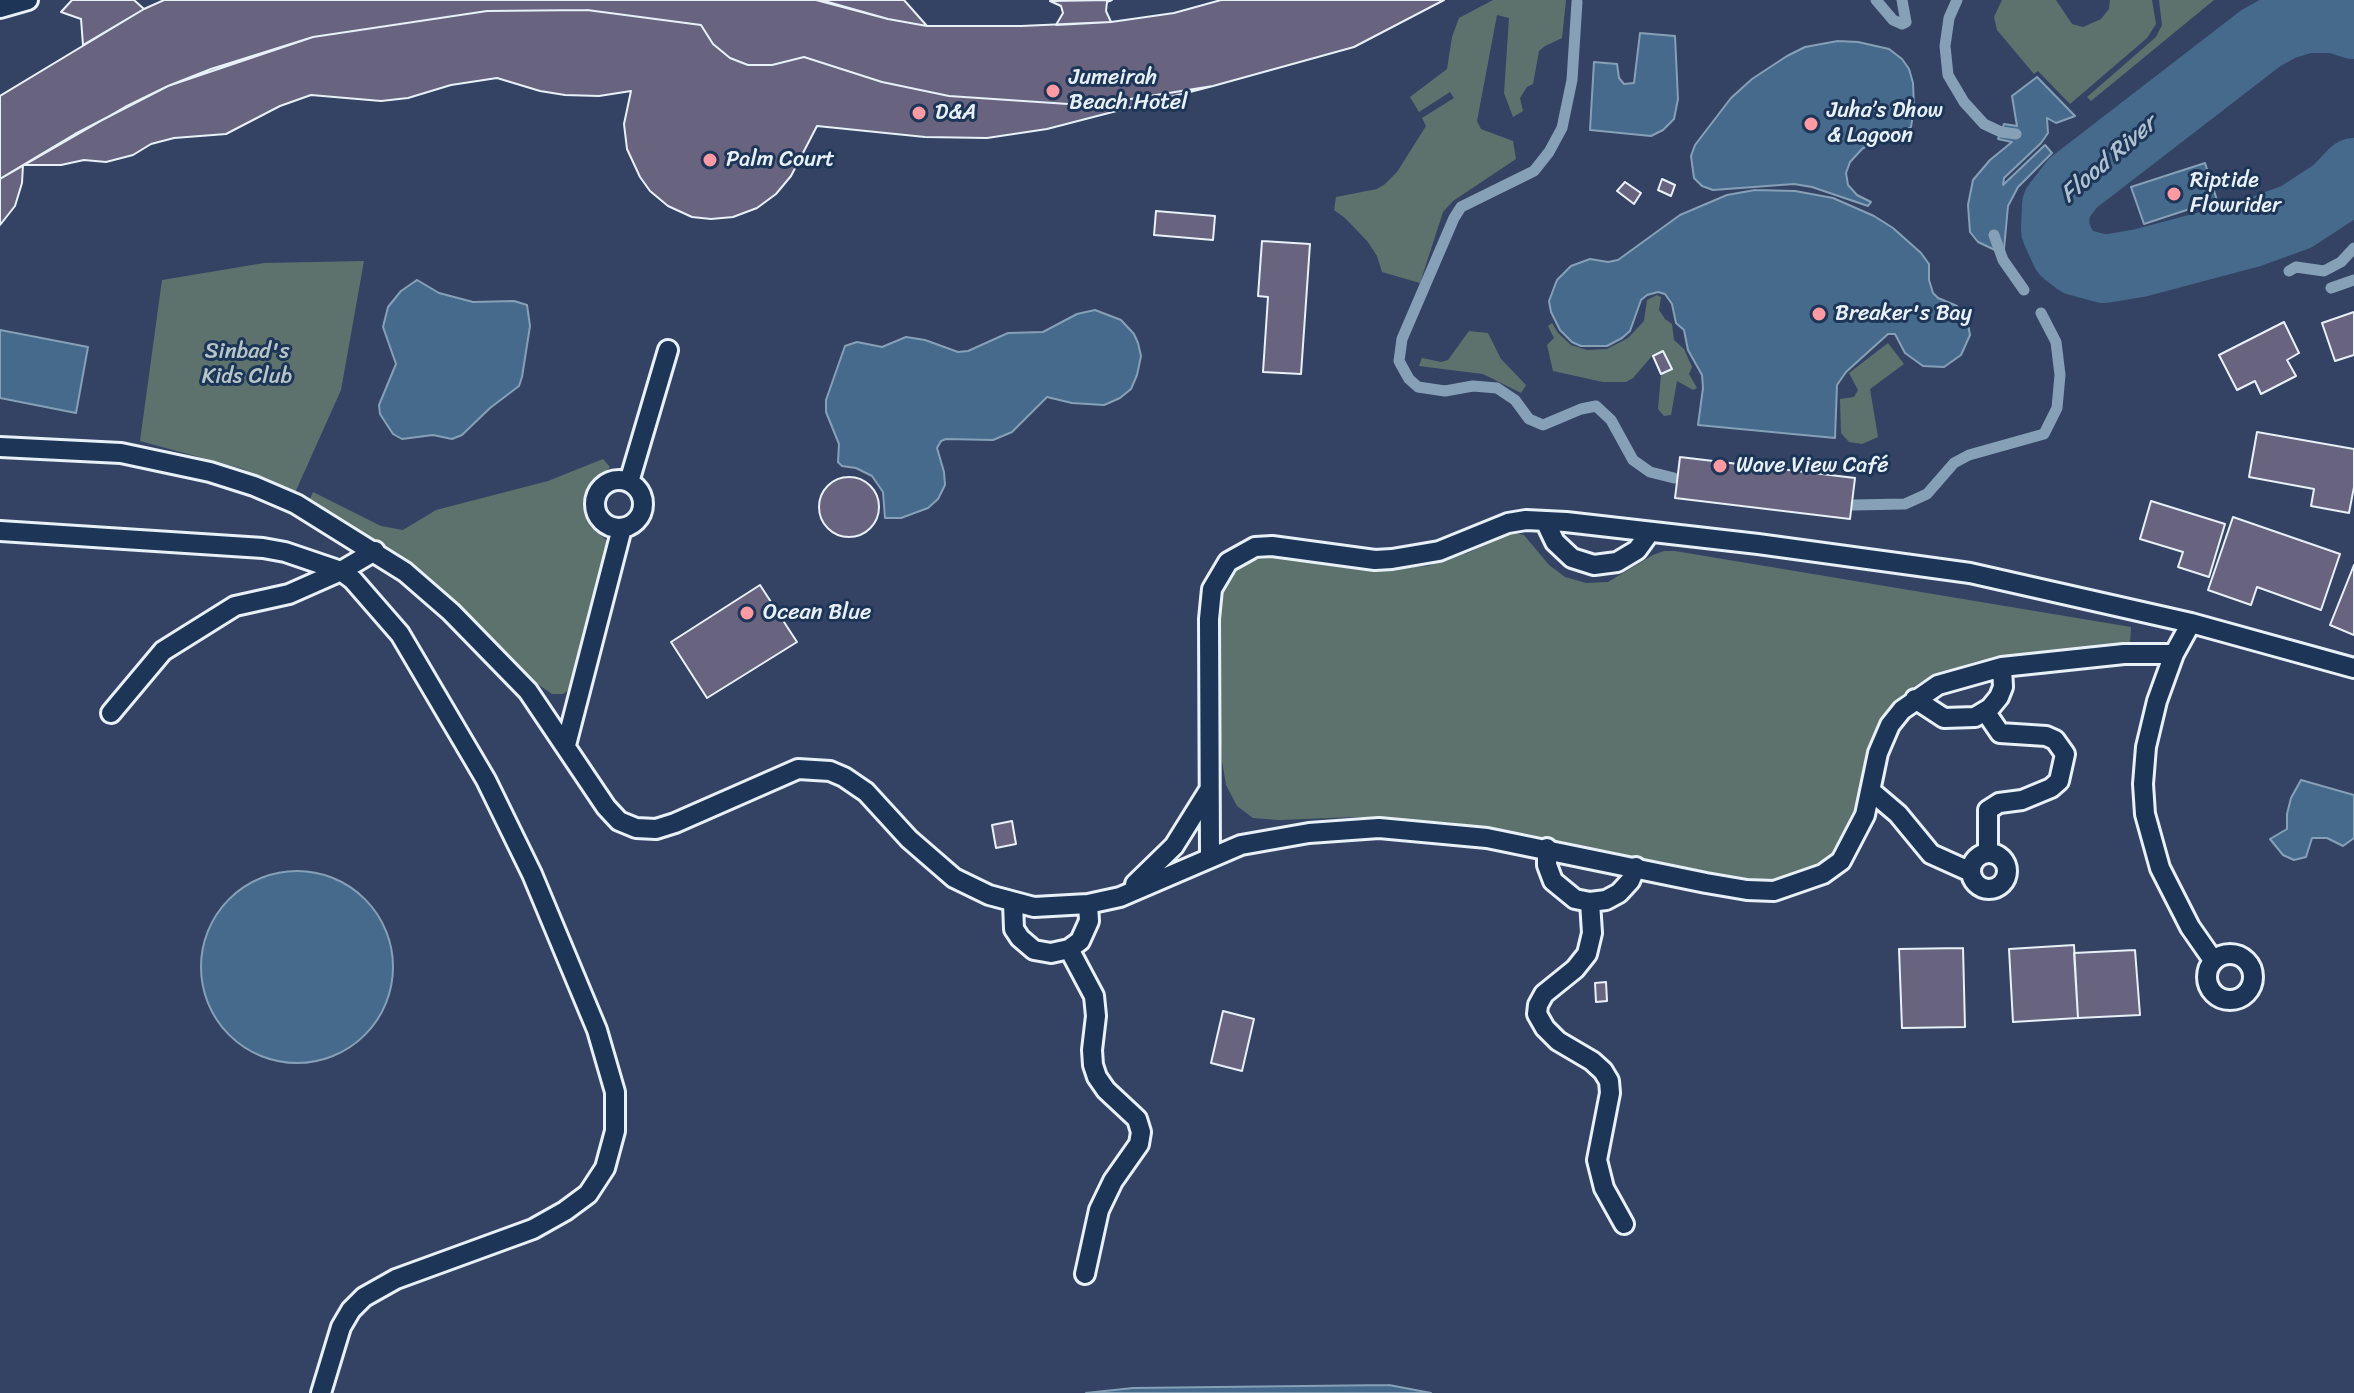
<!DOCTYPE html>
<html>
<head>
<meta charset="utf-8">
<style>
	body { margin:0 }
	canvas { display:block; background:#344363 }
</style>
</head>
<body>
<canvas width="2354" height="1393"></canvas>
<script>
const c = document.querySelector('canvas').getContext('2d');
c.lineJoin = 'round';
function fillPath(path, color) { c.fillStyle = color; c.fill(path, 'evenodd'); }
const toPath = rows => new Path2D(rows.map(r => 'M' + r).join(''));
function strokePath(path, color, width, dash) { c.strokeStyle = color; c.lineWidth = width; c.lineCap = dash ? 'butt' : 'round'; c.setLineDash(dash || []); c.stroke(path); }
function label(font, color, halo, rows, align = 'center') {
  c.font = font + ' Sriracha,sans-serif'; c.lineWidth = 6; c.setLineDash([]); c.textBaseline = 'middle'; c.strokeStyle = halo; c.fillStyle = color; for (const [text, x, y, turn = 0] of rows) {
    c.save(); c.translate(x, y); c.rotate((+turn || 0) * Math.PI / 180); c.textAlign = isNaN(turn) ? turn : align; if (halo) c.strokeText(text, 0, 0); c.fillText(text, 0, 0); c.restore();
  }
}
const green = toPath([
	[1493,0,1566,0,1562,38,1545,46,1539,51,1533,84,1527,87,1520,98,1523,111,1513,117,1504,93,1509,18,1497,15,1477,121,1481,129,1513,141,1516,159,1453,201,1443,212,1420,283,1382,272,1377,256,1368,242,1345,218,1334,210,1336,197,1377,189,1385,184,1397,172,1426,126,1422,118,1454,98,1450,92,1419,112,1410,97,1447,69,1452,37,1459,18],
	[2002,0,2056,0,2072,24,2083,27,2101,19,2109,9,2110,0,2152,0,2156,24,2147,38,2070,104,2038,71,2034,74,1997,30,1994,17],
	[2159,0,2214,0,2091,101,2087,97,2156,37,2162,25],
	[364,261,341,390,294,495,243,469,140,441,162,280,264,263],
	[1657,295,1661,297,1659,310,1665,319,1672,324,1674,340,1684,349,1692,367,1689,374,1697,388,1693,390,1677,381,1671,415,1664,416,1658,409,1661,374,1672,369,1663,351,1652,356,1633,378,1626,382,1603,382,1553,371,1547,345,1554,338,1548,326,1552,323,1558,333,1571,345,1587,350,1607,349,1628,338,1644,321,1647,300],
	[1469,331,1488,333,1501,359,1526,385,1521,393,1483,374,1419,366,1422,358,1441,362,1448,360],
	[1888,343,1904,364,1870,389,1878,437,1862,444,1849,442,1841,433,1840,399,1854,397,1858,390,1849,373],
	[603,459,610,467,587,499,586,510,589,525,613,546,575,679,571,688,563,694,552,694,539,685,456,606,409,567,375,541,309,501,313,492,381,526,403,530,436,510,548,481],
	[1512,532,1524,535,1549,565,1565,577,1586,583,1608,582,1653,555,1664,551,1675,551,2131,627,2130,644,1978,661,1933,675,1908,690,1892,704,1883,719,1858,811,1835,854,1819,868,1787,882,1756,882,1527,834,1448,822,1356,817,1279,820,1253,818,1237,806,1226,785,1222,761,1215,619,1218,593,1231,574,1249,561,1267,558,1291,557,1390,569,1428,566,1470,552]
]);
const water = toPath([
	[1640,33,1675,36,1678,99,1674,119,1663,130,1651,136,1590,130,1594,62,1617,64,1619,78,1624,84,1634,83,1640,33],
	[1838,41,1858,42,1889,49,1902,59,1909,69,1913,83,1914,108,1911,127,1901,133,1863,148,1850,162,1846,173,1848,185,1857,195,1871,202,1868,206,1812,187,1794,184,1713,190,1702,186,1694,178,1691,156,1695,145,1731,98,1752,79,1787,56,1805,47,1838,41],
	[2037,77,2075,116,2056,123,2047,118,2048,133,2041,143,2004,178,2003,185,2045,145,2052,153,2018,187,2008,206,2004,249,1995,250,1978,242,1970,232,1968,205,1973,180,1990,160,2012,142,1998,139,2004,124,2017,126,2012,96,2037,77],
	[2205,163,2217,200,2144,224,2131,187,2205,163],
	[1755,190,1795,191,1833,198,1874,216,1893,228,1921,253,1929,264,1929,280,1933,293,1938,298,1957,306,1967,319,1970,335,1961,355,1944,367,1923,366,1905,353,1895,334,1888,334,1846,372,1837,385,1835,438,1698,425,1703,388,1702,375,1688,350,1684,330,1676,323,1672,304,1665,294,1658,292,1647,295,1641,300,1630,331,1622,338,1607,346,1581,346,1572,342,1560,330,1551,312,1549,301,1557,280,1571,266,1590,259,1608,262,1618,260,1680,215,1727,195,1755,190],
	[417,280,439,293,473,302,514,301,527,305,530,326,522,377,519,386,490,408,462,435,452,439,433,435,402,439,393,434,380,414,379,405,396,364,383,327,388,307,401,291,417,280],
	[1095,310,1121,320,1134,334,1138,343,1141,356,1137,375,1131,389,1120,398,1104,405,1072,403,1047,397,1012,432,993,440,946,439,941,441,937,448,944,472,945,485,938,499,928,508,901,518,885,518,883,492,872,476,856,468,842,466,838,462,839,444,826,412,826,400,845,346,857,342,882,347,906,337,925,340,958,352,968,351,1008,333,1043,332,1077,314,1095,310],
	[0,330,88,347,76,413,0,398,0,330],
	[2301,780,2354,795,2354,838,2343,846,2327,838,2312,838,2306,857,2294,860,2283,855,2270,839,2287,829,2287,814,2291,798,2301,780],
	'201 967a96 96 0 1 1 192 0a96 96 0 1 1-192 0Z',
	[1389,1385,1431,1393,1086,1393,1133,1388,1389,1385]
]);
const stream = toPath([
	[1876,0,1893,20,1902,24,1906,22,1902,0],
	[1957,0,1949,18,1945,46,1948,75,1964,102,1984,124,2001,132,2016,134],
	[1577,2,1572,80,1562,128,1549,152,1534,171,1461,207,1454,218,1402,339,1399,361,1409,379,1418,387,1445,391,1473,386,1497,388,1515,400,1529,419,1543,425,1581,409,1596,406,1611,420,1633,460,1650,472,1674,478],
	[1994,235,2003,260,2024,290],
	[2289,271,2296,267,2324,271,2341,262,2354,248],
	[2331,288,2354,280],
	[1853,505,1905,504,1927,494,1954,463,1969,455,2044,434,2057,408,2060,375,2056,342,2041,313]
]);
const river = toPath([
	[2354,25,2335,19,2306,19,2283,26,2261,38,2073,183,2056,205,2055,230,2065,252,2078,262,2104,269,2140,263,2249,234,2296,217,2336,191,2354,172]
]);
const building = toPath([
	[72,0,134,0,144,9,83,45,81,19,61,12,72,0],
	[164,0,816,0,888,19,927,26,1021,26,1111,22,1174,13,1221,0,1444,0,1354,47,1213,86,1118,101,1068,104,949,96,882,82,804,57,772,65,748,65,730,58,713,44,701,25,587,10,487,11,313,37,211,69,168,86,125,107,0,179,0,96,144,9,164,0],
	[821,0,904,0,927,26,888,19,821,0],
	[1112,0,1107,2,1106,11,1111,22,1056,25,1063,13,1061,6,1050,1,1112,0],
	[587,10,701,25,713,44,730,58,748,65,772,65,804,57,882,82,949,96,1068,104,1118,101,1213,86,1047,129,987,138,925,137,817,126,791,176,776,194,757,208,733,217,711,219,692,217,668,206,650,191,640,177,627,149,624,124,631,91,599,96,565,95,540,91,497,78,451,85,408,98,381,101,311,95,280,106,226,134,174,138,151,144,133,155,106,162,84,160,61,165,23,165,75,134,168,86,313,37,487,11,587,10],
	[23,165,22,183,15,206,0,225,0,179,23,165],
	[1662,179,1675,185,1671,196,1658,190,1662,179],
	[1625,182,1641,193,1634,204,1617,191,1625,182],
	[1156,211,1215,216,1213,240,1154,235,1156,211],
	[1262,241,1310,244,1301,374,1263,372,1268,297,1258,296,1262,241],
	[2354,312,2354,355,2335,361,2322,323,2354,312],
	[2284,322,2299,353,2287,360,2296,376,2261,394,2255,381,2237,390,2219,355,2284,322],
	[1663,351,1672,369,1661,374,1653,356,1663,351],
	[2257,432,2354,449,2354,487,2349,513,2311,506,2314,489,2249,477,2257,432],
	[1680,457,1855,478,1850,519,1675,498,1680,457],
	'819 507a30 30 0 1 1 60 0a30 30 0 1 1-60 0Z',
	[2151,501,2225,524,2209,577,2178,567,2183,552,2140,539,2151,501],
	[2233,517,2340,554,2321,610,2257,587,2251,605,2208,590,2233,517],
	[2354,565,2354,635,2330,625,2354,565],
	[760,585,797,642,707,698,671,642,760,585],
	[1012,821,1016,844,996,848,992,825,1012,821],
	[2074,945,2078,1018,2013,1022,2009,949,2074,945],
	[1963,948,1965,1027,1902,1028,1899,949,1963,948],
	[2135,950,2140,1015,2078,1018,2074,953,2135,950],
	[1606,982,1607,1001,1596,1002,1595,983,1606,982],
	[1223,1011,1254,1019,1242,1071,1211,1063,1223,1011]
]);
const lane = toPath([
	[0,8,28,0],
	[0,447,121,453,210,472,254,486,296,504,405,572,451,612,528,691,606,807,619,821,636,828,656,829,675,823,798,769,830,771,844,777,866,792,909,839,954,878,989,895,1034,907,1088,904,1120,897,1241,845,1309,833,1379,828,1487,838,1706,883,1747,890,1774,891,1823,874,1841,861,1865,815,1878,753,1890,725,1902,710,1938,685,2002,667,2124,654,2174,654],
	'595 504a24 24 0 1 1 48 0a24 24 0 1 1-48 0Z',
	[629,482,668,350],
	[1545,521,1555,542,1572,558,1594,565,1617,562,1637,550,1650,532],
	[0,531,263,548,285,552,341,571,353,580,400,634,486,780,532,874,597,1030,615,1092,615,1131,605,1168,588,1194,565,1211,533,1229,396,1279,364,1297,351,1310,341,1327,321,1393],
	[2191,623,2174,654,2157,701,2146,747,2143,784,2145,814,2160,868,2190,927,2213,960],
	[1915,699,1944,718,1975,717,1990,708,1999,697,2003,687,2002,667],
	[1985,711,2000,733,2046,736,2055,740,2065,754,2059,781,2051,788,2022,800,1999,803,1988,810,1988,853],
	[111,713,163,651,235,606,289,594,341,571,375,551],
	[566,745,622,528],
	[1871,791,1898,814,1931,854,1971,872],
	[1547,848,1547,865,1553,881,1575,899,1590,902,1606,900,1619,893,1630,881,1636,867],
	'1971 871a18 18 0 1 1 36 0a18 18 0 1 1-36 0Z',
	[1210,856,1209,619,1212,589,1228,562,1255,547,1272,546,1375,560,1392,559,1439,551,1508,523,1526,520,1566,522,1758,544,1970,573,2191,623,2354,668],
	[1135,884,1174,846,1209,790],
	[1590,902,1592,933,1587,954,1575,969,1544,994,1538,1005,1537,1014,1545,1028,1558,1041,1592,1061,1603,1071,1609,1081,1610,1093,1597,1160,1604,1188,1624,1224],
	[1013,903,1014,929,1020,938,1034,950,1051,953,1069,949,1080,941,1089,921,1088,904],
	[1069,949,1094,996,1096,1016,1092,1050,1093,1065,1097,1077,1106,1090,1137,1119,1141,1132,1139,1144,1113,1181,1099,1210,1085,1274],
	'2207 977a23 23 0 1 1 46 0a23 23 0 1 1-46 0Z'
]);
const markers = [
	[1053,91,8,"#ff9aa2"],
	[919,113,8,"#ff9aa2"],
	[1811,124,8,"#ff9aa2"],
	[710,160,8,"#ff9aa2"],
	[2174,194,8,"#ff9aa2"],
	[1819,314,8,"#ff9aa2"],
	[1720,466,8,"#ff9aa2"],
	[747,613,8,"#ff9aa2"]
];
const poiNames = [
	["Jumeirah",1069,78],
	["Beach Hotel",1069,103],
	["Juha’s Dhow",1827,111],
	["& Lagoon",1827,136],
	["D&A",935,113],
	["Palm Court",726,160],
	["Riptide",2190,181],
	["Flowrider",2190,206],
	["Breaker's Bay",1835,314],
	["Wave View Café",1736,466],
	["Ocean Blue",763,613]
];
const parkNames = [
	["Sinbad's",247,352],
	["Kids Club",247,377]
];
const waterNames = [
	["Flood River",2109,160,-41]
];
fillPath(green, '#5d726d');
fillPath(water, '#456a8c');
strokePath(water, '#86a0b7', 2);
strokePath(stream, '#86a0b7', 11);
strokePath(river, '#456a8c', 68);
fillPath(building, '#686480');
strokePath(building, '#e8f1f8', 2);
strokePath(lane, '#e8f1f8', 24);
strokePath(lane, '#1d3557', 18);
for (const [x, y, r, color] of markers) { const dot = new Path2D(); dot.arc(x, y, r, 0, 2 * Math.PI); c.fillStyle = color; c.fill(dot); strokePath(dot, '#1d3557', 3); }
label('22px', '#e8f1f8', '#1d3557', poiNames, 'left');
label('22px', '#b7c5c7', '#1d3557', parkNames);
label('italic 24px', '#afc2d2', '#1d3557', waterNames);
</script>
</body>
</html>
